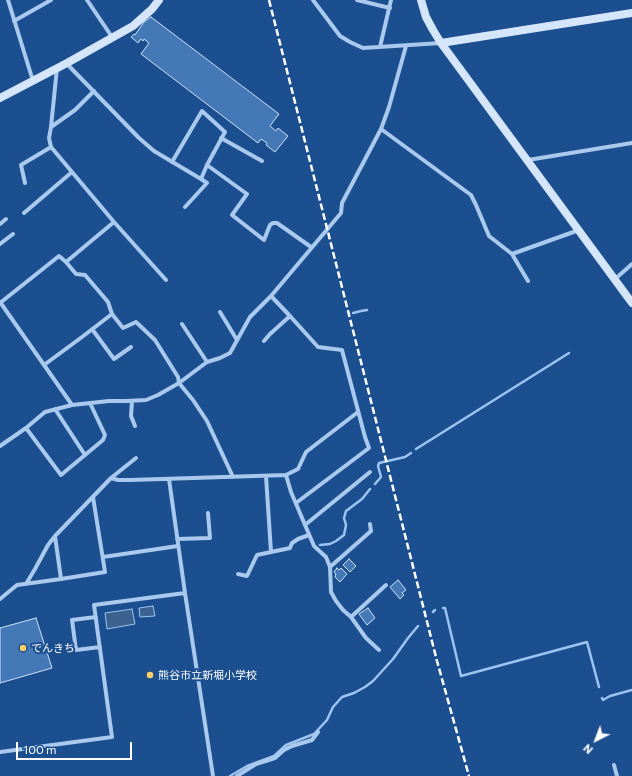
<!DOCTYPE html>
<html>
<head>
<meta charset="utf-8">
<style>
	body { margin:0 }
	#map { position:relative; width:632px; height:776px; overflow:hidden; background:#1b4f8f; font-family:Commissioner,sans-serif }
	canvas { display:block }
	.north { position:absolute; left:576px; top:720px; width:40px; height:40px; -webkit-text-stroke:3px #1b4f8f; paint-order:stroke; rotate:222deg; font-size:11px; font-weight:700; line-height:16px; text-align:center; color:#fff }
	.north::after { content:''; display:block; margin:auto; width:14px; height:18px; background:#fff; clip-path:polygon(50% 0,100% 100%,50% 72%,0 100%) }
	.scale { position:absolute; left:16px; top:742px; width:116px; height:18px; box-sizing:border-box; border:2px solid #fff; border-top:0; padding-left:5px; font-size:12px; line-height:14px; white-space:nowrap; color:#fff; -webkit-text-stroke:3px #1b4f8f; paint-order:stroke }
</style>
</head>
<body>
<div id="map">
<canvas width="632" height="776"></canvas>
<div class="north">N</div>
<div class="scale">100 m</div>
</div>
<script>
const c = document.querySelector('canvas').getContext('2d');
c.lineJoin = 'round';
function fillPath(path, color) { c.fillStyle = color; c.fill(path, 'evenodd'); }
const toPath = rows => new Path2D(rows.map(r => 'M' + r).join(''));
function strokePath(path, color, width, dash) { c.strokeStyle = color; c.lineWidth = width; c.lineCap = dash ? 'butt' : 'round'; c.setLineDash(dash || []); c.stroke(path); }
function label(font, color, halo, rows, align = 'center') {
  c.font = font + ' Commissioner,"Noto Sans JP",sans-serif'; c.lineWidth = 4; c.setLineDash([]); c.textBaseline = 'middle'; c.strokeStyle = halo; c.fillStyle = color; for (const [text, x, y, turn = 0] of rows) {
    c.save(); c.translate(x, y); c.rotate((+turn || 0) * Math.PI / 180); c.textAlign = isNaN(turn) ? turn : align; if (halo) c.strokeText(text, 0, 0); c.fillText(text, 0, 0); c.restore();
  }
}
const water = toPath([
	[153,606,155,616,140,617,139,608,153,606],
	[132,609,135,624,107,629,105,613,132,609]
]);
const stream = toPath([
	[353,313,361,311,367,310],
	[416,449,569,353],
	[375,484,381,477,378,466,379,463,405,457,411,453],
	[320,545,330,544,336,541,344,535,346,525,344,518,346,511,362,499,370,489],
	[443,608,445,608,461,676,587,642,599,687],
	[433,612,435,610],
	[602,698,603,700,610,696,632,690],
	[230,776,247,766,274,756,286,745,314,734,327,720,333,707,342,697,354,693,365,687,373,681,393,659,408,638,418,626]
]);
const building = toPath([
	[151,17,279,114,270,126,276,131,278,128,288,136,275,152,266,145,267,143,261,139,258,143,141,54,149,43,144,39,143,41,141,39,138,43,131,37,134,34,135,35,144,22,151,17],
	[349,559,356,566,350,572,343,565,349,559],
	[337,568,339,570,341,568,347,574,340,582,335,577,336,574,334,572,337,568],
	[398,580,406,590,402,593,404,595,400,599,390,587,398,580],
	[368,608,375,618,367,625,359,614,368,608],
	[36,618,52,668,0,683,0,628,36,618]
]);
const street = toPath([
	[8,0,33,81],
	[87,0,112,37],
	[313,0,340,36,350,42,363,48,441,43],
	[357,0,390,8],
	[14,21,51,0],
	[380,47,391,0],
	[67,64,139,138,154,151,201,179,207,165,247,194,232,215,264,240,270,225,273,223,277,223,311,247],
	[94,91,75,110,51,127,49,138,51,147,114,222,166,280],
	[51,127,57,68],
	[381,129,471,195,476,205,489,236,512,254,528,281],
	[221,138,262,161],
	[528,160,632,143],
	[172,162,202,111,225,132,207,165],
	[25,183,21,165,51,147],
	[185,207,207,183,201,179],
	[24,213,72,172],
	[0,224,6,219],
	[0,244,13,234],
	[512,254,579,230],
	[66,262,76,274,85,275,108,302,112,314,123,328,136,322,155,340,178,377,179,383,193,400,207,421,233,477],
	[615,279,632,264],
	[271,296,290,316,318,347,342,350,365,437,369,448,296,503],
	[0,302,72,405],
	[0,303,59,256,66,262,114,222],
	[220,312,237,340],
	[182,324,207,362],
	[92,329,114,359,131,347],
	[264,341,270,334,290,316],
	[44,365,82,337,112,314],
	[132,401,131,416,135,426],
	[55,409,85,455],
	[26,428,61,475,103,440,105,435,90,403],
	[0,446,26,428,45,412,72,405,109,401,126,401,146,400,158,395,179,383,207,362,220,358,230,353,250,317,271,296,341,213,342,203,381,129,389,107,406,46],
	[286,475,291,492,314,546,326,557,330,567,331,592,336,601,343,610,351,617,366,638,379,650],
	[266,476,271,552],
	[111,478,136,458],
	[169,479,185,593,213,776],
	[305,525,370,472],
	[177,539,210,538,208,513],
	[103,557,178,546],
	[330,567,371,531,370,524],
	[238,574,247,576,257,555,290,548,292,543,298,539,309,535],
	[61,579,105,572,93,497],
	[26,584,35,569,48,545,55,536,111,478,118,480,131,480,286,475,298,469,306,452,358,412],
	[0,599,17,585,61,579,55,536],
	[96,617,72,620,76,650,100,647],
	[351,617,386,585],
	[0,752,112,737,94,605,185,593],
	[614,765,617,776],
	[237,776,256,764,275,758,284,750,292,746,312,740,318,732]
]);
const secondary = toPath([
	[421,0,426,17,433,30,441,43,632,303],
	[441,43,632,13],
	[0,98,67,63,133,26,152,9,159,0]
]);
const rail = toPath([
	[269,0,437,661,469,776]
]);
const markers = [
	[23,648,4,"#ffd166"],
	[150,675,4,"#ffd166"]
];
const poiNames = [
	["でんきち",31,648],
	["熊谷市立新堀小学校",158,675]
];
fillPath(water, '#3c6290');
strokePath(water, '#9cc4f0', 1);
strokePath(stream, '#9cc4f0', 2.5);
fillPath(building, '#4478b7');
strokePath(building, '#cfe3fa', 1);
strokePath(street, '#a9c9ee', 4);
strokePath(secondary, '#d6e6fa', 8);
strokePath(rail, '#fff', 2.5, [7, 3]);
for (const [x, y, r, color] of markers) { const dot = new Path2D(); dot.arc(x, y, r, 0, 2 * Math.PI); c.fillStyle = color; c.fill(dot); strokePath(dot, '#1b4f8f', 1.5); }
label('11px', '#fff', '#1b4f8f', poiNames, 'left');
</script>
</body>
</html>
